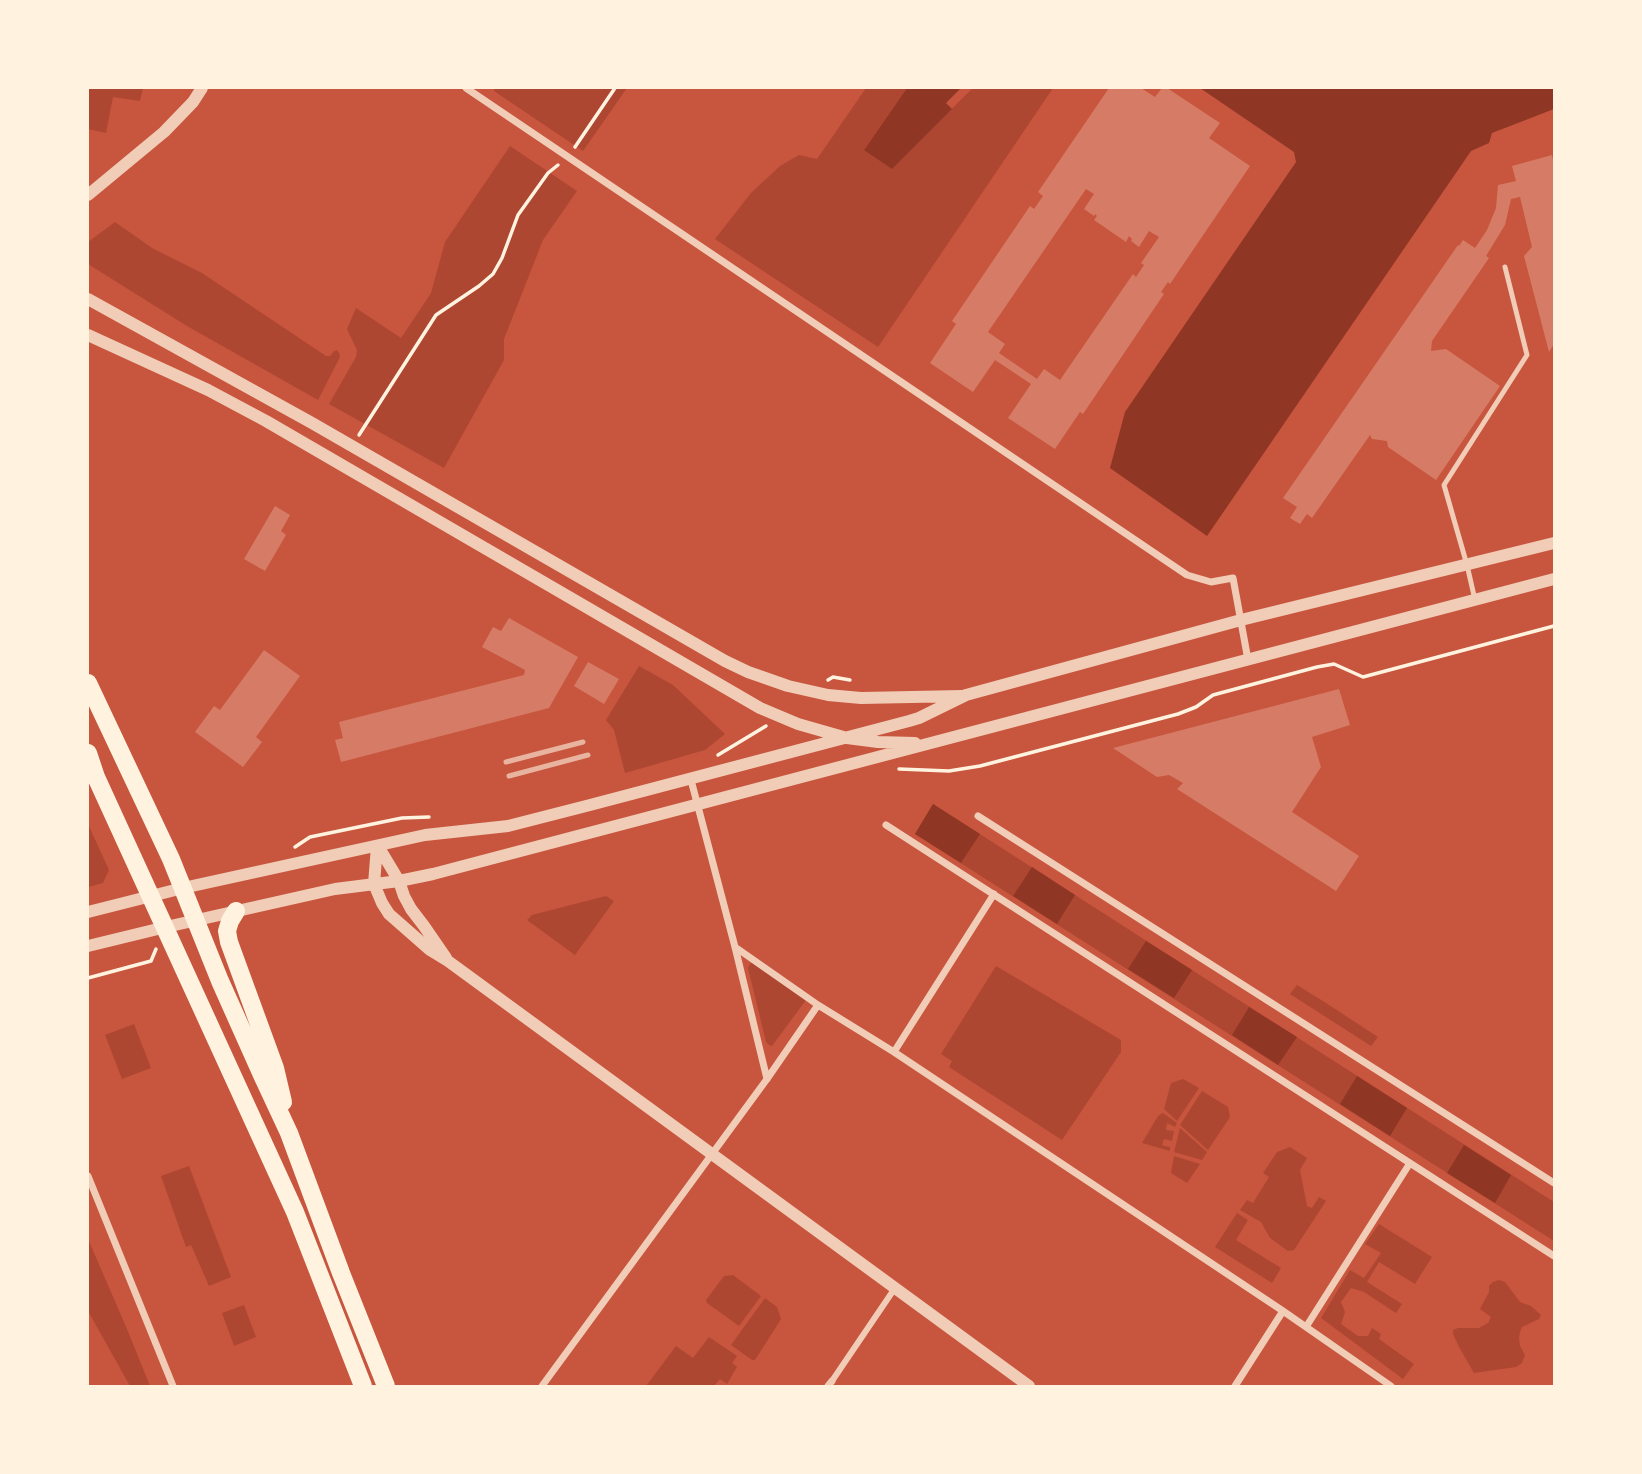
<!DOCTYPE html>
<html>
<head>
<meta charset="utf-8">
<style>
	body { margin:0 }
	#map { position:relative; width:1642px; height:1474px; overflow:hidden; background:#c8553d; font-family:"DejaVu Sans",sans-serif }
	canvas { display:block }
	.frame { position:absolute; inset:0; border:89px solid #fff3e0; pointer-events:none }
</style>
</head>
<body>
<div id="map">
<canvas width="1642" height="1474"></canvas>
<div class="frame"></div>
</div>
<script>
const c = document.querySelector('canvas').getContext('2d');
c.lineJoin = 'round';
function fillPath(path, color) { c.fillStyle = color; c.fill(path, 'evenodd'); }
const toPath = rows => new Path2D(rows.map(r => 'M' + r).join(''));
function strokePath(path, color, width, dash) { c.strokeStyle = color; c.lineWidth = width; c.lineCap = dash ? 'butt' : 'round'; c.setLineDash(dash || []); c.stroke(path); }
const green = toPath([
	[88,88,143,88,140,101,113,97,106,133,88,129],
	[495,88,627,88,583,151,494,91],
	[866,88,907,88,864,150,968,88,1053,88,878,347,715,239,751,193,780,166,799,155,817,159],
	[510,146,577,191,543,240,504,339,504,360,444,468,329,404,356,357,357,350,347,329,356,308,401,338,431,293,445,242],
	[115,222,152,248,202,273,326,356,330,356,334,351,337,350,339,353,340,357,318,400,187,326,88,264,88,242],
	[639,666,673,685,725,734,705,750,625,773,614,730,606,720],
	[933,804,1554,1202,1554,1241,915,834],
	[88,824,109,870,103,883,88,887],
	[606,896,614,901,575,955,527,920,532,915],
	[752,963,806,1000,772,1046,769,1045,766,1042,748,968,750,964],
	[996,966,1121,1040,1121,1052,1062,1140,949,1067,952,1061,941,1054],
	[1297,985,1326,1003,1378,1037,1371,1046,1290,994],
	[134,1024,151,1068,122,1079,105,1035],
	[1183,1079,1199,1088,1177,1121,1164,1109,1171,1083],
	[1202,1091,1228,1107,1230,1117,1208,1150,1180,1125],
	[1163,1113,1177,1123,1175,1127,1167,1123,1166,1130,1174,1131,1172,1141,1164,1139,1162,1145,1170,1147,1170,1151,1142,1143,1158,1116],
	[1180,1128,1207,1152,1202,1160,1174,1152],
	[1290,1147,1307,1158,1300,1170,1307,1206,1312,1208,1319,1197,1326,1201,1294,1250,1288,1251,1270,1238,1261,1222,1240,1210,1247,1200,1253,1203,1269,1177,1263,1173,1277,1152],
	[1174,1156,1200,1164,1187,1183,1171,1173],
	[189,1166,231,1277,209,1286,191,1245,186,1247,161,1176],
	[1237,1213,1248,1220,1236,1240,1281,1268,1272,1283,1215,1247],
	[1379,1224,1432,1257,1415,1284,1379,1262,1367,1282,1402,1304,1396,1313,1364,1292,1351,1288,1341,1302,1345,1312,1341,1324,1358,1336,1368,1336,1372,1328,1381,1334,1379,1339,1414,1364,1403,1379,1321,1318,1350,1270,1364,1278,1381,1253,1365,1244],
	[88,1239,127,1329,150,1386,130,1386,88,1311],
	[733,1275,761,1296,739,1326,707,1303,706,1300,724,1276],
	[1499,1280,1505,1282,1520,1302,1531,1306,1541,1315,1539,1319,1522,1327,1520,1332,1519,1338,1520,1346,1525,1355,1522,1363,1516,1367,1474,1373,1459,1347,1453,1334,1453,1330,1458,1328,1479,1328,1488,1323,1491,1317,1480,1309,1489,1292,1489,1286,1493,1282],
	[765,1298,777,1307,781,1319,755,1360,752,1360,731,1345],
	[244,1305,256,1337,234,1346,222,1313],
	[709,1337,737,1356,732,1363,737,1367,727,1384,720,1379,714,1386,646,1386,676,1346,693,1358]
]);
const water = toPath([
	[907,88,973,88,892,169,864,150],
	[1200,88,1554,88,1554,109,1492,133,1489,143,1471,151,1207,536,1110,468,1125,412,1296,162,1294,152],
	[933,804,980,834,961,863,915,834],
	[1032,867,1075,895,1057,924,1013,896],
	[1146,941,1192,970,1174,998,1128,969],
	[1249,1007,1297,1037,1278,1065,1232,1035],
	[1357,1076,1407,1108,1390,1136,1340,1104],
	[1464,1145,1511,1175,1495,1203,1447,1173]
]);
const pier = toPath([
	[961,88,973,88,952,109,946,103]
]);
const building = toPath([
	[1109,88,1141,88,1155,97,1162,88,1167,88,1220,123,1209,138,1250,166,1170,284,1168,282,1161,292,1164,294,1083,414,1080,412,1055,449,1008,418,1031,384,995,360,973,392,930,363,956,324,952,321,1030,206,1034,209,1043,196,1038,192],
	[1086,189,1094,194,1084,209,1094,216,1095,214,1097,216,1094,220,1126,242,1129,236,1132,239,1131,241,1139,247,1149,231,1159,237,1141,263,1144,265,1136,277,1133,274,1060,380,1044,369,1037,379,999,353,1005,344,988,332],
	[1552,155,1554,165,1554,344,1549,352,1524,256,1532,247,1520,197,1511,199,1505,225,1486,256,1489,258,1432,341,1431,351,1446,349,1500,386,1436,480,1388,447,1387,441,1372,439,1370,435,1312,518,1307,514,1300,524,1290,518,1297,507,1283,498,1458,245,1459,246,1463,240,1475,248,1487,230,1496,208,1498,185,1516,181,1512,166],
	[275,506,290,515,281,531,286,535,265,571,244,559],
	[509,618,578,657,549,708,341,762,335,740,343,738,339,722,524,675,525,670,482,647,493,627,501,631],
	[264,650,300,676,256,737,262,742,243,767,195,732,214,706,220,710],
	[588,662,619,679,604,704,574,686],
	[1339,689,1350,725,1312,737,1321,767,1292,812,1359,856,1336,891,1177,789,1183,783,1169,775,1157,777,1113,748]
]);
const path = toPath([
	[575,147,615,88],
	[359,435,436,315,479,286,493,274,502,258,518,215,548,173,558,165],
	[828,680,833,677,850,680],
	[718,755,766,726],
	[899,769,949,771,980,766,1178,714,1196,707,1213,695,1317,667,1334,664,1363,677,1554,626],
	[295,847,310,837,402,818,429,817],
	[88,978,151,961,156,949]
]);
const service = toPath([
	[1475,600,1467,565,1444,485,1527,355,1505,267]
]);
const pedestrian = toPath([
	[832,1381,895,1288]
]);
const minor = toPath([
	[466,88,1187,575,1211,582,1233,578,1248,660],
	[691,780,735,947,767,1079],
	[978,816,1554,1183],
	[886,825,1554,1256],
	[818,1005,894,1052,1283,1311,1391,1386],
	[894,1052,994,894],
	[88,1176,173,1386],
	[1306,1327,1410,1163],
	[542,1386,767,1079,818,1005,735,947],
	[828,1386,832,1381],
	[1235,1386,1283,1311]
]);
const tertiary = toPath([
	[88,195,164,132,193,102,202,88],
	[88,299,312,423,725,661,748,672,788,686,828,695,861,698,962,696],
	[88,335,208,390,266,421,760,708,798,724,847,738,878,742,915,743],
	[377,846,374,884,382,903,389,914,430,950,448,961,1029,1386],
	[378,846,399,881,404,896,411,909,424,926,446,958],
	[88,912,183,888,425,835,508,826,590,805,909,721,919,718,966,695,1241,620,1554,543],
	[88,946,166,927,335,889,399,881,433,874,1554,579]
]);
const primary = toPath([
	[88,683,171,859,220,981,262,1075,289,1133,341,1273,386,1386],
	[88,753,96,777,295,1212,363,1386],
	[236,911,230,921,227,931,229,942,275,1068,283,1102]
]);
const rail = toPath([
	[506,762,583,742],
	[509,776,588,755]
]);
fillPath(green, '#ae4732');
fillPath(water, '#8f3625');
fillPath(pier, '#c8553d');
fillPath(building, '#d67c66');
strokePath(path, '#fff3e0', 3.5);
strokePath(service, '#f1ccb7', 5);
strokePath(pedestrian, '#f1ccb7', 6);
strokePath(minor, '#f1ccb7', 7);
strokePath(tertiary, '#f1ccb7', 12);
strokePath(primary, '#fff3e0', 18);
strokePath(rail, '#e9b49f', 5);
</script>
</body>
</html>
